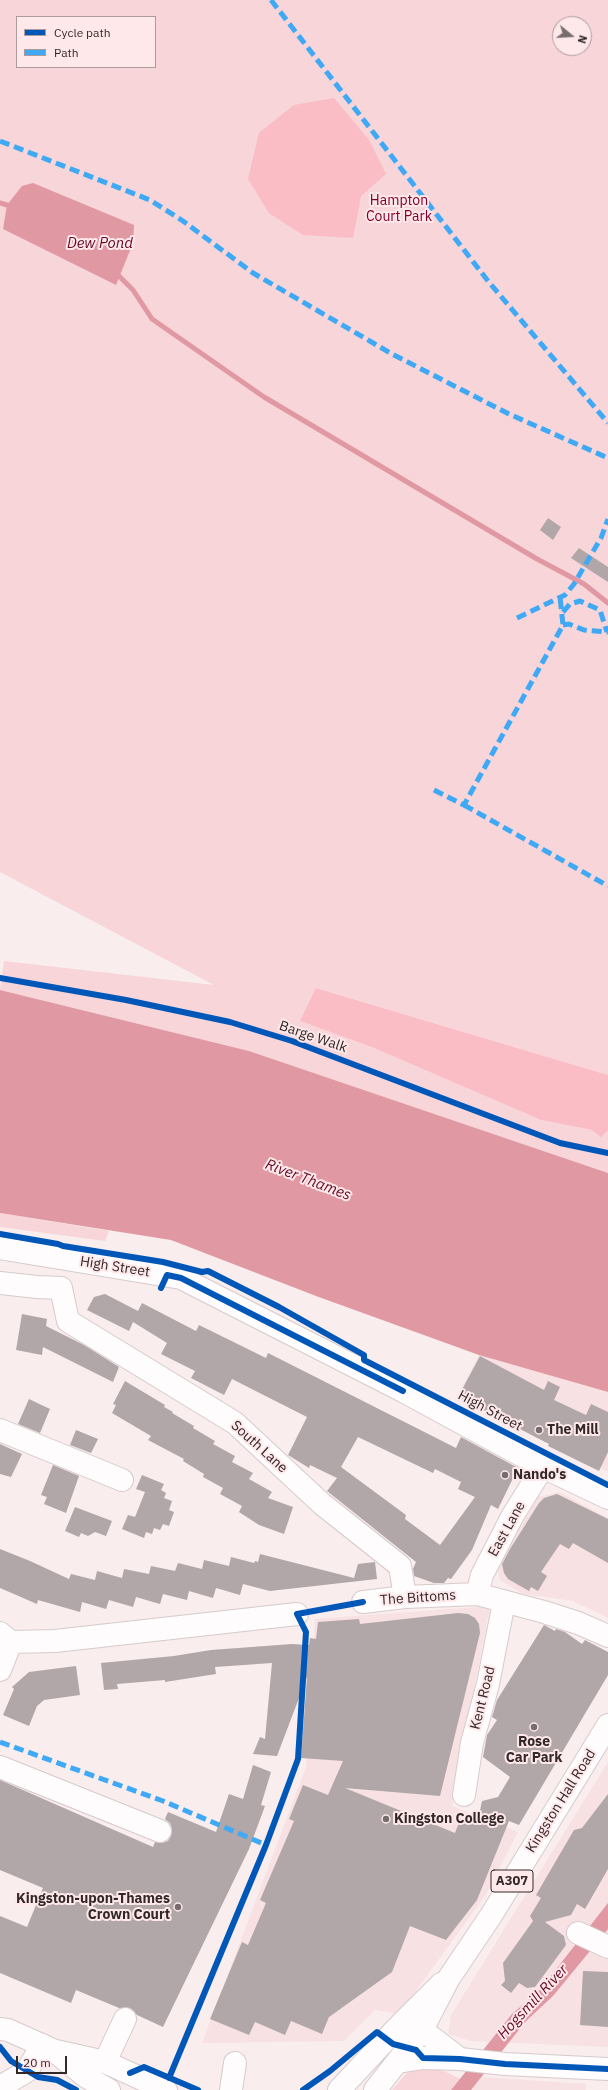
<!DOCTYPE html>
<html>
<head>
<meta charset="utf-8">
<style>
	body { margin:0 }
	#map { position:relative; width:608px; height:2090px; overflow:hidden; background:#f9edee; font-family:"IBM Plex Sans",sans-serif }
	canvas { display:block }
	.legend { position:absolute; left:16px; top:16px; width:140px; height:52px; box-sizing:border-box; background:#fee8ea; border:1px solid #ac9b9d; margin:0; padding:5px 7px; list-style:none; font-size:12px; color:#322829 }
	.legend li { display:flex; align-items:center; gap:8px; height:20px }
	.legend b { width:20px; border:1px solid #ac9b9d }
	.north { position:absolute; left:552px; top:16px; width:40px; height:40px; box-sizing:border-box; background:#fee8ea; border:1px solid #ac9b9d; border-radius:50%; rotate:108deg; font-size:11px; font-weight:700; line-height:16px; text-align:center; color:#322829 }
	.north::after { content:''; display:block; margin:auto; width:14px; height:18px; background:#786d6e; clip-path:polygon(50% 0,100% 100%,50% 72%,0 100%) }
	.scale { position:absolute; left:16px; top:2056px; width:51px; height:18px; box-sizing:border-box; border:2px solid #322829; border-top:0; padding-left:5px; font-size:12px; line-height:14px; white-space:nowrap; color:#322829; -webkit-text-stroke:3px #fee8ea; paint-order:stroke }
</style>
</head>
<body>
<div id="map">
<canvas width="608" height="2090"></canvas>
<ul class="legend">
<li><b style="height:5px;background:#0057b8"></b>Cycle path</li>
<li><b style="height:5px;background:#3fa9f5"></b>Path</li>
</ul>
<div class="north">N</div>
<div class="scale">20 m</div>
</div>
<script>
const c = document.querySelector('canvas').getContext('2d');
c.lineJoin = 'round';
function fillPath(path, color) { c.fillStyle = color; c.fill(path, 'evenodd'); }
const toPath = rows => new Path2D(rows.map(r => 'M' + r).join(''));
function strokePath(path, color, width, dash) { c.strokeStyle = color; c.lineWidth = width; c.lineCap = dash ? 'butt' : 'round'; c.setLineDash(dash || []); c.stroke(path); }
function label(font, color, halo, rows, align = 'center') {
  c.font = font + ' "IBM Plex Sans",sans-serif'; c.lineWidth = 4; c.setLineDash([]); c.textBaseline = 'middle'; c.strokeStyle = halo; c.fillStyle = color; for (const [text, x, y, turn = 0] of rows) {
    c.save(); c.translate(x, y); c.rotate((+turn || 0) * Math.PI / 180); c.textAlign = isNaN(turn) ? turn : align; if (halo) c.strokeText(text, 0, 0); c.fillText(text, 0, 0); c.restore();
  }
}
const built = toPath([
	[479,1355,608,1392,608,1472,556,1448,458,1396],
	[559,1492,608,1518,608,1618,573,1601,523,1594,500,1580,497,1567,538,1497],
	[490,1606,452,1806,518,1832,485,1896,399,2014,375,2010,344,2041,202,2043,306,1767,315,1619],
	[608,1762,608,2047,471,2041,448,2034,451,2015],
	[481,2077,586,2084,586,2090,471,2090]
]);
const green = toPath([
	[0,0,608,0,608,1075,317,988,300,1021,374,1048,541,1120,592,1130,608,1104,608,1173,249,1051,0,990,4,961,214,985,0,872],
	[17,17,155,17,155,67,17,67],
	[560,24,584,24,584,48,560,48],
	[0,1213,109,1231,105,1241,0,1227],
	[427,2067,442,2070,460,2079,451,2090,392,2090,411,2068]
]);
const forest = toPath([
	[334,98,369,140,386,174,361,196,353,238,303,235,269,213,248,179,259,133,294,105],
	[316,988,608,1075,608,1130,601,1137,592,1130,541,1120,374,1048,300,1021]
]);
const water = toPath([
	[33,183,134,225,133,243,116,285,3,229,7,205,22,186],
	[0,990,249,1051,608,1173,608,1392,479,1355,316,1296,171,1240,0,1213],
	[608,1903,608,1929,553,1996,526,2021,471,2090,451,2090,512,2014,539,1991]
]);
const stream = toPath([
	[0,203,7,205],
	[119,276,133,290,152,319,264,397,537,559,584,584,608,603]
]);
const building = toPath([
	[548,518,561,527,553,540,540,530],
	[579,548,608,567,608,582,571,558],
	[105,1294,138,1311,142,1303,196,1331,199,1325,266,1358,268,1353,456,1448,461,1437,518,1468,498,1509,491,1505,472,1550,451,1579,448,1578,444,1583,434,1583,414,1576,413,1569,416,1562,327,1491,337,1478,310,1465,309,1468,288,1455,307,1417,232,1379,224,1395,191,1378,195,1371,161,1354,167,1343,133,1322,129,1331,87,1310,94,1297],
	[358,1437,433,1473,435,1469,461,1482,458,1489,475,1497,440,1545,405,1519,406,1515,341,1467],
	[22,1314,47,1319,46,1326,84,1345,119,1367,113,1382,43,1347,42,1355,16,1350],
	[480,1356,544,1390,548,1381,560,1387,554,1400,586,1415,591,1404,608,1412,608,1452,599,1471,548,1446,549,1444,458,1397],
	[125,1381,165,1405,164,1407,173,1412,172,1413,194,1426,193,1428,215,1441,213,1444,235,1456,232,1462,253,1473,249,1479,272,1492,268,1498,293,1507,284,1534,259,1525,239,1512,242,1506,220,1494,223,1488,203,1477,204,1474,183,1461,184,1459,148,1440,151,1436,112,1413,116,1405,113,1404],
	[29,1399,50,1409,40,1433,18,1424],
	[76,1430,98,1439,91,1453,70,1445],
	[0,1444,22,1454,11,1477,0,1474],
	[53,1465,79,1476,66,1513,44,1504,47,1497,41,1495],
	[142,1475,164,1484,161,1490,166,1493,164,1498,172,1501,169,1510,174,1512,169,1526,163,1524,160,1530,154,1528,152,1534,146,1532,144,1538,122,1529,128,1515,135,1517,145,1492,136,1489],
	[557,1494,608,1519,608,1563,573,1543,569,1549,560,1544,541,1572,547,1576,538,1591,531,1587,529,1591,508,1579,504,1573,502,1564,510,1549,539,1503,544,1498],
	[75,1507,112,1521,106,1536,95,1532,88,1536,81,1533,79,1537,65,1531],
	[0,1549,30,1561,69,1579,71,1574,95,1580,97,1571,122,1578,124,1569,149,1574,151,1566,175,1571,178,1563,202,1569,204,1560,229,1566,231,1557,254,1563,255,1561,258,1562,260,1554,354,1578,358,1564,375,1562,377,1579,270,1591,243,1584,240,1595,216,1588,213,1598,189,1591,187,1600,163,1594,160,1604,136,1597,133,1607,109,1600,106,1609,82,1602,80,1612,38,1600,37,1604,0,1588],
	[458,1613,468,1614,475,1618,479,1624,480,1633,440,1796,345,1788,455,1833,462,1815,478,1820,482,1801,498,1797,510,1777,483,1757,487,1735,497,1720,492,1717,497,1700,544,1625,555,1631,556,1629,565,1632,582,1644,585,1640,608,1652,608,1675,519,1825,509,1821,477,1900,446,1940,410,1926,392,1972,329,2017,322,2034,291,2021,285,2035,255,2022,249,2035,210,2019,242,1942,248,1945,266,1903,260,1900,294,1821,289,1819,303,1785,328,1795,343,1761,301,1758,307,1677,277,1756,253,1754,260,1737,265,1739,272,1663,215,1667,216,1674,165,1682,165,1680,117,1684,118,1689,104,1690,101,1663,174,1656,211,1650,292,1644,309,1645,310,1638,316,1639,318,1622,359,1619,360,1624],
	[76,1666,80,1695,44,1700,37,1706,29,1726,3,1715,14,1689,12,1687,29,1672],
	[253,1765,271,1772,261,1805,265,1806,249,1849,163,2027,137,2015,130,2008,119,2008,76,1990,71,2003,0,1973,0,1916,27,1927,43,1888,0,1870,0,1780,153,1847,155,1842,162,1843,168,1841,171,1836,172,1829,170,1823,165,1819,168,1812,216,1832,229,1794,243,1799],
	[608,1794,608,1869,585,1909,577,1904,571,1915,545,1922,564,1936,566,1945,535,1987,527,1988,519,1983,511,1993,501,1985,505,1981,503,1963,533,1921,530,1916,541,1898,536,1895,574,1830,582,1828],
	[583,1971,608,1972,608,2027,580,2025]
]);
const minor = toPath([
	[0,1283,37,1287,61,1288],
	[61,1288,68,1321,235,1423,322,1504,400,1566,405,1597],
	[0,1430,122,1480],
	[477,1594,482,1575,513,1515,543,1467],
	[363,1602,405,1597,477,1594,544,1612,578,1623,608,1636],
	[0,1633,11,1642,55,1641,297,1614],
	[0,1670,11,1642],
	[0,1767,160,1831],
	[464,1795,472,1743,488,1684,504,1602],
	[578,1933,608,1947],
	[422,2030,460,2059],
	[105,2062,125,2019],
	[398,2062,423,2058,460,2059,505,2064,608,2069],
	[0,2087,27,2071,42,2045],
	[231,2090,235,2063]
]);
const major = toPath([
	[0,1248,181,1278,403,1391,543,1467,608,1498],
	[0,2029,8,2030,53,2050,85,2076,109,2090],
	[56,2051,105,2062,166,2090],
	[339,2090,395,2030,441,1984],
	[375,2090,422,2030,449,1978,492,1914,608,1725]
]);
const quiet = toPath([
	[271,0,488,281,608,423],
	[0,141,150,200,183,221,253,273,392,354,509,414,608,458],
	[563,612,570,604,580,601,600,610,607,632],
	[517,618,565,595,574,584,601,538,608,519],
	[563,625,569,624,584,630,608,632],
	[434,790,464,805,563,625,560,597],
	[464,805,608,886],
	[0,1742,163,1801,266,1845]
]);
const cycleway = toPath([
	[0,978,126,1000,230,1022,292,1041,560,1143,608,1153],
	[0,1234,58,1244,63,1246,163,1262,202,1272,208,1271,279,1307,364,1355,364,1360,608,1485],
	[161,1288,167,1275,181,1278,403,1391],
	[0,2047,11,2061,38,2077,57,2080,76,2090],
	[130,2073,144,2067,198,2090],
	[169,2078,266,1845,298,1759,306,1632,297,1614,363,1602],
	[303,2090,330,2071,377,2032,393,2044,416,2050,423,2058,460,2059,505,2064,608,2069]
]);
const markers = [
	[539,1430,4,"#786d6e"],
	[505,1475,4,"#786d6e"],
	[534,1727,4,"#786d6e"],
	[386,1819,4,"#786d6e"],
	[178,1907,4,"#786d6e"]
];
const shields = [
	[512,1881,42]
];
const shieldNames = [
	["A307",512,1881]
];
const parkNames = [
	["Hampton",399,201],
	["Court Park",399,217]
];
const streetNames = [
	["Barge Walk",313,1037,19],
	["High Street",115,1267,9],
	["High Street",490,1411,28],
	["South Lane",259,1447,42],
	["East Lane",507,1529,-61],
	["The Bittoms",418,1598,-4],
	["Kent Road",483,1698,-76],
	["Kingston Hall Road",561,1801,-58]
];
const poiNames = [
	["The Mill",547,1430],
	["Nando's",513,1475],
	["Rose",534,1742,"center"],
	["Car Park",534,1758,"center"],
	["Kingston College",394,1819],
	["Kingston-upon-Thames",170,1899,"right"],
	["Crown Court",170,1915,"right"]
];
const waterNames = [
	["Dew Pond",100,244],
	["River Thames",308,1180,21],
	["Hogsmill River",533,2002,-47]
];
fillPath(built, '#f7e1e3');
fillPath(green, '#f7d5d9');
fillPath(forest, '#fabcc5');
fillPath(water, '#e098a3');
strokePath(stream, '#e098a3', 5);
fillPath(building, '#b1a7a8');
strokePath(minor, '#d6cbcc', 24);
strokePath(major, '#d6cbcc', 24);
strokePath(minor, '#fefcfc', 22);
strokePath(major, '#fefcfc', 22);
strokePath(quiet, '#3fa9f5', 5, [10, 5]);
strokePath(cycleway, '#0057b8', 6);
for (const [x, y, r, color] of markers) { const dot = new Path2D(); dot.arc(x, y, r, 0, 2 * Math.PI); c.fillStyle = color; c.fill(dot); strokePath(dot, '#fee8ea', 1.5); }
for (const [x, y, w] of shields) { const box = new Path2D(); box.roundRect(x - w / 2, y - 11, w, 22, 3); c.fillStyle = '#fee8ea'; c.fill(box); strokePath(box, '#322829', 1); }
label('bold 13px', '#322829', null, shieldNames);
label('14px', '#80002d', '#fee8ea', parkNames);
label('14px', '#322829', '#fee8ea', streetNames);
label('bold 14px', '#322829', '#fee8ea', poiNames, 'left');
label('italic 15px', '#650925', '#fee8ea', waterNames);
</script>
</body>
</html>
